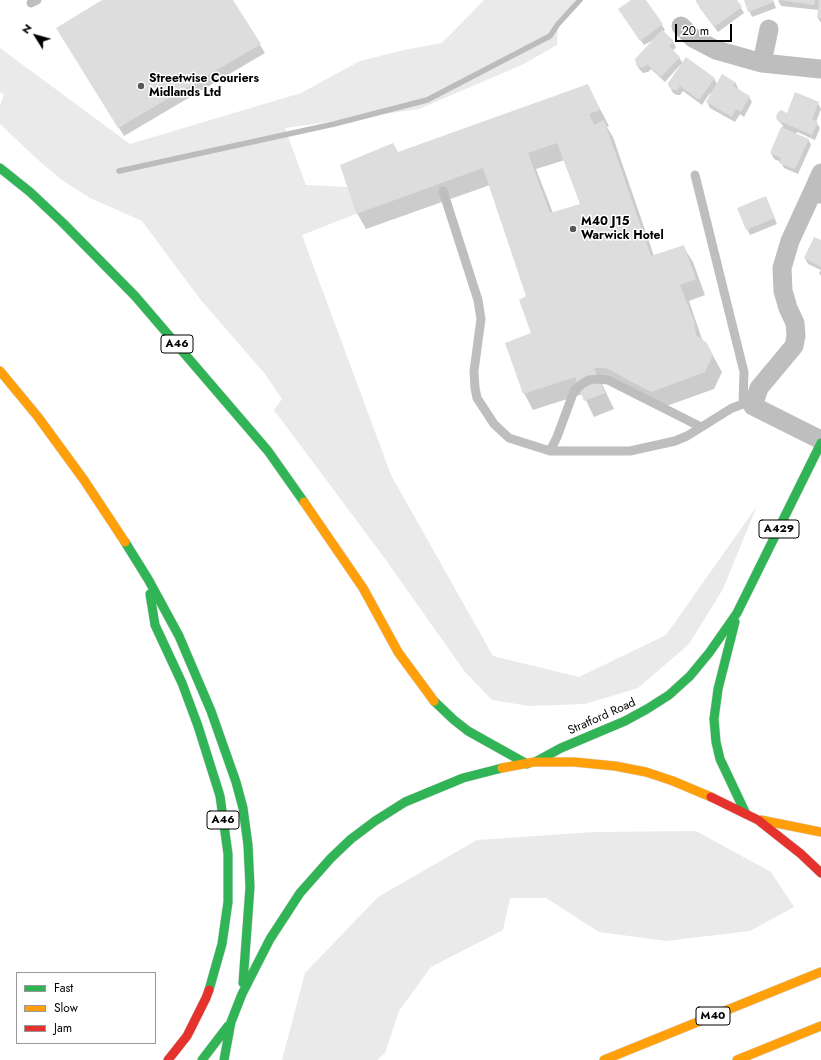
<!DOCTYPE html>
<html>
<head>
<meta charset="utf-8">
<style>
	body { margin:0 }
	#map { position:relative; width:821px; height:1060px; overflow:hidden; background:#fff; font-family:Jost,sans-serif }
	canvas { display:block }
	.legend { position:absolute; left:16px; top:972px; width:140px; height:72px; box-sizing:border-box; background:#fff; border:1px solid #999; margin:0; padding:5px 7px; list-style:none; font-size:12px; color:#000 }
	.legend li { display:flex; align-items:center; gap:8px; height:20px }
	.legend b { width:20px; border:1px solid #999 }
	.north { position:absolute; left:16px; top:16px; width:40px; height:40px; -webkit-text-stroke:3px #fff; paint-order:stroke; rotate:307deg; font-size:11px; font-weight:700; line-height:16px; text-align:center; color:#000 }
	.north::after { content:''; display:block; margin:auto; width:14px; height:18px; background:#000; clip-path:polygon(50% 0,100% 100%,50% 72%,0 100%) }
	.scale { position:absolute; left:675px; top:24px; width:57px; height:18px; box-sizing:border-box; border:2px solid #000; border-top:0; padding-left:5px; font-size:12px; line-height:14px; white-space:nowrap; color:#000; -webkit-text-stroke:3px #fff; paint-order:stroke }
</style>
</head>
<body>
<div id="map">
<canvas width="821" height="1060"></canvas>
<ul class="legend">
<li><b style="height:5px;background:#30b455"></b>Fast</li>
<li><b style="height:5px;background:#ff9f0a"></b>Slow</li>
<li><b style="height:5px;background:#e5322d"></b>Jam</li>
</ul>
<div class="north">N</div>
<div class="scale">20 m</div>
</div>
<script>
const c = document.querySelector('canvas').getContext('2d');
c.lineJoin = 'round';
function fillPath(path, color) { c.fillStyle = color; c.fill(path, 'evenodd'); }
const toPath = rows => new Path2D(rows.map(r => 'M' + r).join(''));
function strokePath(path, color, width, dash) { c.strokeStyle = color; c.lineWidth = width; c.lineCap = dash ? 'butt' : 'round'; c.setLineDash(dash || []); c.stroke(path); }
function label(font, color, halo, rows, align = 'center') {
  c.font = font + ' Jost,sans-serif'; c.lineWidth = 3; c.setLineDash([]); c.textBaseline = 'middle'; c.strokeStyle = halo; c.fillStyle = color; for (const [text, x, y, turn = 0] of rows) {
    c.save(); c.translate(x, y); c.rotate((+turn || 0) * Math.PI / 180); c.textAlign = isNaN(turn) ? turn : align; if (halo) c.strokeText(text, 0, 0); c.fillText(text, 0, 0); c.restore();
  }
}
const green = toPath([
	[484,0,580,0,558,24,557,45,524,64,419,109,285,128,306,185,347,187,356,214,302,235,391,475,493,656,579,677,666,635,757,506,723,589,689,644,638,688,585,704,529,706,492,700,465,672,383,556,274,410,282,399,265,374,200,299,142,221,90,198,62,180,37,159,0,124,0,106,4,94,0,92,0,48,130,144,301,93,360,61,404,50,442,43],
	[696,831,771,872,794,907,750,931,666,941,599,932,546,898,510,898,503,930,431,967,399,1011,385,1053,377,1060,282,1060,305,973,378,897,477,840,594,832]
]);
const shadow = toPath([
	[104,0,232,0,265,53,124,136,63,37],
	[633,0,645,0,665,30,663,32,673,42,676,47,673,51,679,57,683,64,714,78,717,84,735,82,738,88,737,90,749,97,752,102,744,117,740,114,735,122,710,108,707,102,711,94,710,93,702,105,683,91,680,95,677,95,673,93,670,87,681,66,680,65,665,82,651,69,648,72,643,73,640,70,636,64,655,39,644,45,623,15],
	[697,0,736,0,744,13,718,32,700,8],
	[745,0,773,0,776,8,752,17],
	[778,0,821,0,821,23,818,18,819,10,781,6],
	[588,86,609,126,607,127,613,137,654,256,683,246,693,262,705,295,689,301,703,342,706,343,722,372,714,389,661,408,616,384,602,384,614,409,594,417,583,394,533,410,524,393,532,334,527,297,490,185,366,229,357,213,398,153],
	[565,160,581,204,553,213,536,169],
	[818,103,821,109,816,122,820,128,815,140,797,132,796,134,808,139,811,145,798,174,784,168,781,162,774,159,771,153,783,126,778,120,787,114],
	[768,203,777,224,750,235,747,229],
	[821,241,821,276,819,273,821,270,808,264,805,258]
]);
const stream = toPath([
	[119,171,334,124,427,100,550,36,558,24,580,0]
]);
const building = toPath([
	[102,0,233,0,261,44,118,128,56,28],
	[631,0,646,0,663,24,640,41,618,9],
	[696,0,737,0,742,7,714,27,696,2],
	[744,0,773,0,774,2,748,12],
	[779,0,815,0,814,5],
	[819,0,821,0,821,18,817,18],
	[662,30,674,41,669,46,680,57,661,77,647,64,644,67,639,67,636,64,635,59],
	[686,57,715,78,699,100,680,86,677,90,673,90,669,87,668,83],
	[722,74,735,82,733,86,750,96,741,112,736,109,732,117,706,102],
	[588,84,600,110,589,114,594,125,604,120,651,256,684,245,696,279,680,285,694,321,696,335,707,343,713,355,705,372,651,392,606,368,594,368,605,393,584,401,575,377,523,394,505,343,531,333,519,300,526,296,483,168,356,214,340,165,393,143,398,152],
	[557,143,580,204,550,213,528,153],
	[795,92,819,102,812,119,818,122,812,135,777,120,776,117,778,112,781,110,787,113],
	[781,127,809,139,795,169,779,163,781,158,770,153],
	[766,196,775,218,746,230,737,208],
	[814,237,821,240,821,267,804,258]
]);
const lane = toPath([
	[31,3,37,0],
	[695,175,744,372,743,404],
	[443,191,478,300,481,319,474,371,475,388,477,398,494,424,509,438,550,451,630,451,675,441,687,436,732,408,743,404,753,406],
	[550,451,557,437,574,391,582,384,589,380,598,379,608,380,701,427]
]);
const street = toPath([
	[681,26,693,38,716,50,762,63,821,69],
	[762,63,769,29],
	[821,173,813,191,821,194],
	[813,191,790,241,782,268,783,291,788,308,795,323,796,336,794,346,759,388,753,406,821,440]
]);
const fast = toPath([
	[0,168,30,192,63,223,135,296,268,451,304,502],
	[125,542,148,579,179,636,211,711,236,782,243,808,248,845,250,887,243,983],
	[150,594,155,625,182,683,198,726,220,796,228,854,228,902,222,944,209,990],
	[735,622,718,689,714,719,716,742,720,759,746,814],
	[434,701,454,720,468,731,527,764],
	[537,761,561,748,625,721,647,709,669,695,690,676,709,653,737,613,821,443],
	[202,1060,228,1026],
	[224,1060,231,1022,242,994,270,939,300,893,331,858,351,839,375,821,405,802,463,778,502,768]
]);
const slow = toPath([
	[0,371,38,417,84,480,125,542],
	[304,502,363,588,398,652,434,701],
	[502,768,534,762,574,762,615,766,646,772,673,781,711,797],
	[761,820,821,832],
	[604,1060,821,972],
	[737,1060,821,1026]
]);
const jam = toPath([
	[711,797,758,820,801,854,821,873],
	[168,1060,187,1036,206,998,209,990]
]);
const markers = [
	[141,86,4,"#595959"],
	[573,229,4,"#595959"]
];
const shields = [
	[177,344,32],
	[779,529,40],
	[223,820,32],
	[713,1016,34]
];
const shieldNames = [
	["A46",177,344],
	["A429",779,529],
	["A46",223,820],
	["M40",713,1016]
];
const poiNames = [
	["Streetwise Couriers",149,79],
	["Midlands Ltd",149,93],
	["M40 J15",581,222],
	["Warwick Hotel",581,236]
];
const streetNames = [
	["Stratford Road",602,717,-24]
];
fillPath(green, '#eaeaea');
fillPath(shadow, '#0003');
strokePath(stream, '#bcbcbc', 5.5);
fillPath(building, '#ddd');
strokePath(fast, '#dbdbdb', 10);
strokePath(slow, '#dbdbdb', 10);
strokePath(jam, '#dbdbdb', 10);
strokePath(lane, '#bebebe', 9);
strokePath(street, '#bebebe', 19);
strokePath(fast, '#30b455', 9);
strokePath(slow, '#ff9f0a', 9);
strokePath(jam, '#e5322d', 9);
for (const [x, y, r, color] of markers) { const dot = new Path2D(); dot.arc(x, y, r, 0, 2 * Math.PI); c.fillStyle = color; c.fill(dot); strokePath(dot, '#fff', 1.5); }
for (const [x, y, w] of shields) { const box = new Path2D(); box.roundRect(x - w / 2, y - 9, w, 18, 3); c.fillStyle = '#fff'; c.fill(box); strokePath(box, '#000', 1); }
label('bold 11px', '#000', null, shieldNames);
label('bold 12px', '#000', '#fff', poiNames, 'left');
label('12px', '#000', '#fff', streetNames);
</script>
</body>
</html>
